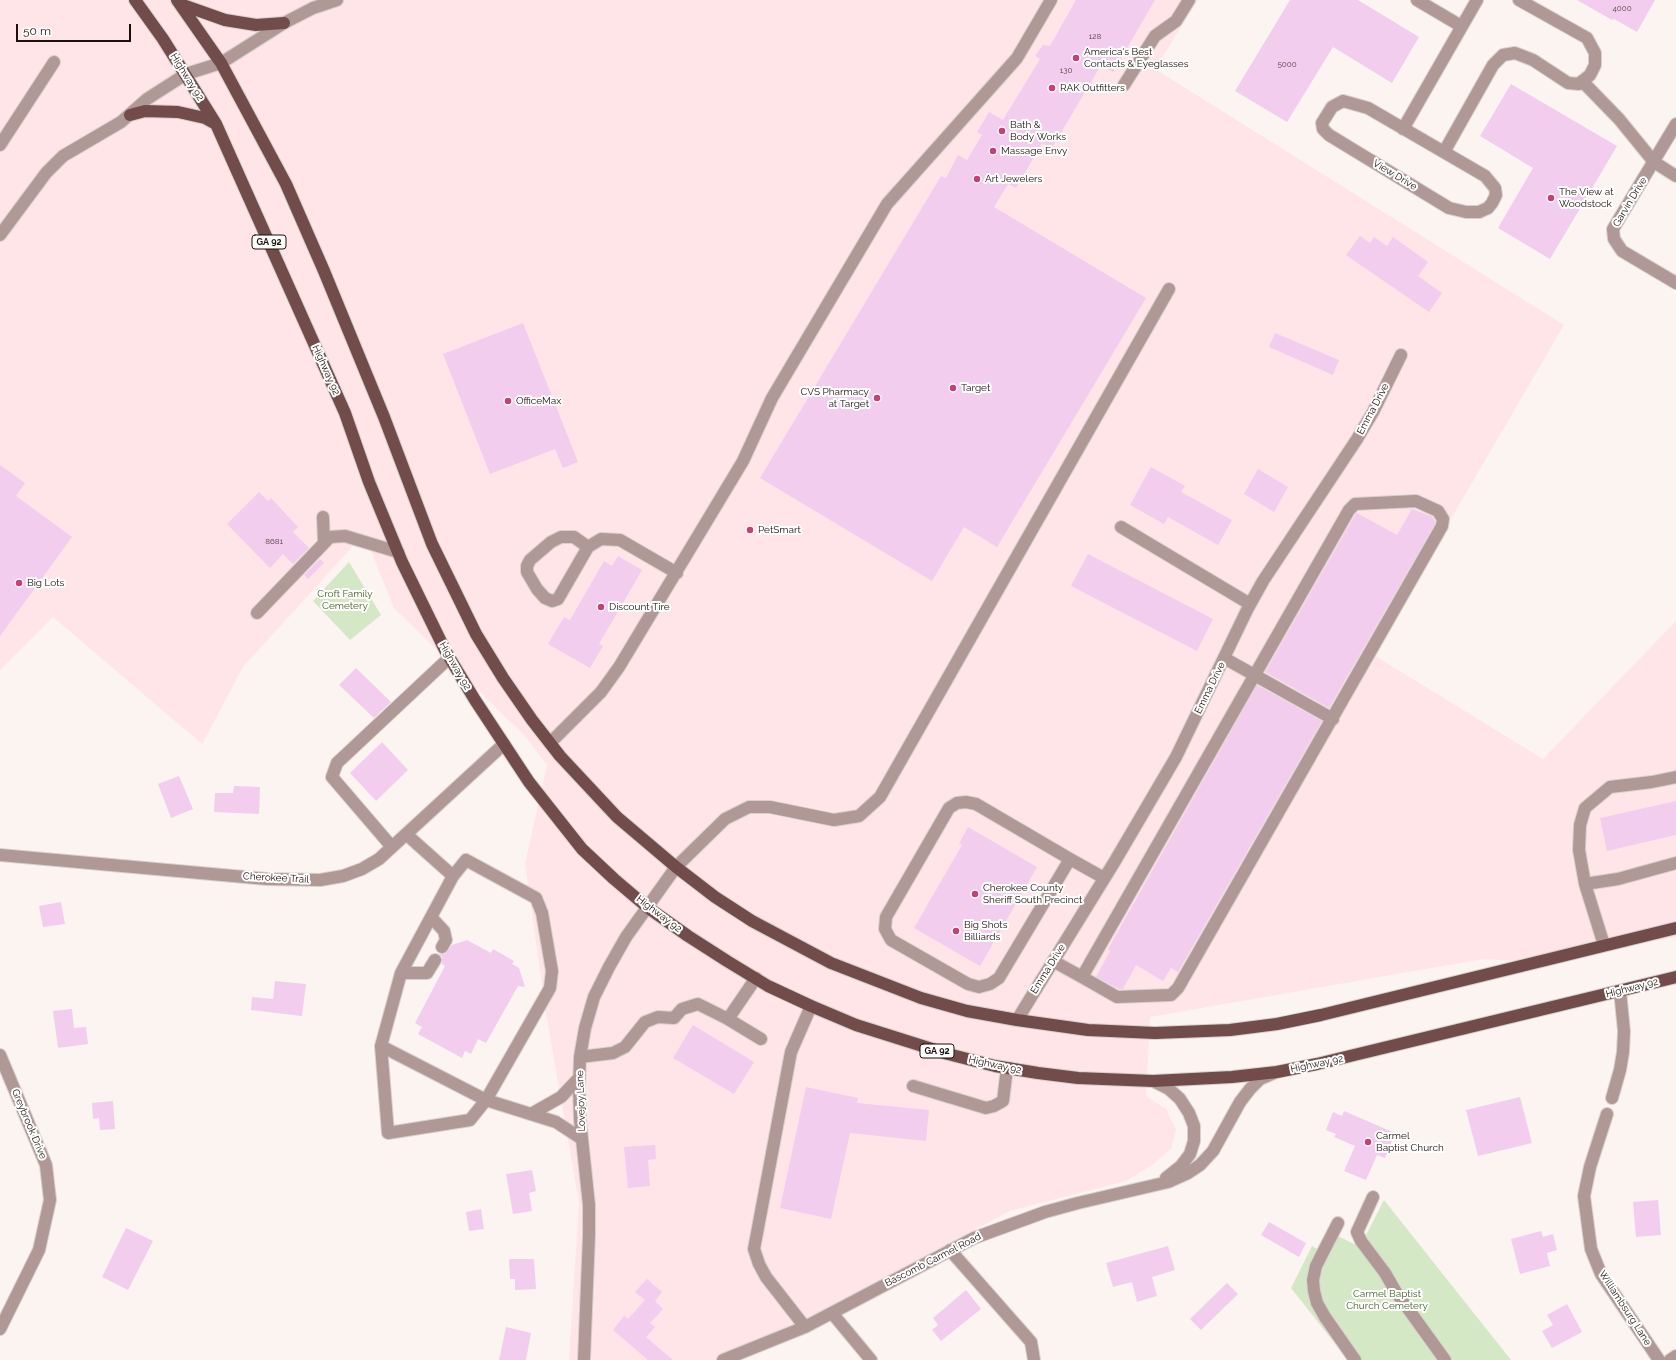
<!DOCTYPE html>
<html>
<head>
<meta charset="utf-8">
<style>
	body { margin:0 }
	#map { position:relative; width:1676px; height:1360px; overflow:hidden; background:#fbf4f1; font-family:Raleway,sans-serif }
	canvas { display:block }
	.scale { position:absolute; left:16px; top:24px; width:115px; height:18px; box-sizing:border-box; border:2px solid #1b100a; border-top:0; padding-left:5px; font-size:12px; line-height:14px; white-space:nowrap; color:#1b100a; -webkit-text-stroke:3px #fff; paint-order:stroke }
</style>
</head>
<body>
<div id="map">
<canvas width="1676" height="1360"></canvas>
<div class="scale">50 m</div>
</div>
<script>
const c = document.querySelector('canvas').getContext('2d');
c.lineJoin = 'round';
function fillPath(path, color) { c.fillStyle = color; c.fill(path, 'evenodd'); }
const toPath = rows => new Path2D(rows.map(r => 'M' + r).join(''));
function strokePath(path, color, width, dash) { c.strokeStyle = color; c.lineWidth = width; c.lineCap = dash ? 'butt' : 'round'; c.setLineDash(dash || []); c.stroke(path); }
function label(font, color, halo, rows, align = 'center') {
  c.font = font + ' Raleway,sans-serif'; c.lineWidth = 4; c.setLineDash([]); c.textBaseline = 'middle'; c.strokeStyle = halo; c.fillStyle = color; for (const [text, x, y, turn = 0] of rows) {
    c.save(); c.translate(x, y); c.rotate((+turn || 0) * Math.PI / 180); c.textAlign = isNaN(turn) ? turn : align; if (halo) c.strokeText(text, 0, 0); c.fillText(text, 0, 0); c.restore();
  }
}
const commercial = toPath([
	[0,0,1198,0,1155,69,1564,325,1372,654,1543,759,1676,621,1676,937,1536,962,1483,959,1150,1017,1146,1096,1166,1109,1176,1130,1171,1149,1152,1165,1126,1181,1010,1211,729,1360,569,1360,579,1203,546,1013,525,864,547,765,525,736,394,608,364,534,243,667,202,744,53,617,0,670]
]);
const green = toPath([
	[349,562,381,615,350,640,313,601],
	[1384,1200,1511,1360,1348,1360,1291,1288,1312,1246,1319,1250,1328,1231,1360,1247]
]);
const building = toPath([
	[1076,0,1155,0,1113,72,1101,65,1052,148,1042,143,1016,188,1008,184,994,207,1146,298,997,547,964,527,932,581,760,478,941,176,946,178,958,155,967,160,982,135,977,132,989,112,1003,120,1040,59,1035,56,1043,45,1050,46],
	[1290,0,1358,0,1419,37,1392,83,1333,47,1287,122,1235,91],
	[1577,0,1655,0,1637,32,1614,19,1612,20],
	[1511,84,1617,146,1550,259,1498,228,1533,168,1480,136],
	[1360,236,1370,243,1374,237,1387,246,1393,237,1428,262,1418,276,1442,293,1429,312,1346,255],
	[523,323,578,462,563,468,555,449,490,474,443,354],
	[1275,333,1339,360,1333,375,1269,347],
	[0,465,25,483,16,496,72,537,0,636],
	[1151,467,1185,486,1181,492,1232,520,1218,545,1168,517,1164,524,1130,505],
	[1258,469,1288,487,1274,512,1244,494],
	[259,492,268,501,271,498,298,527,293,532,309,548,293,564,283,554,270,568,227,524],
	[1412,509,1433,517,1435,521,1435,524,1329,708,1265,672,1355,515,1357,513,1397,535],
	[1088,554,1213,619,1197,651,1071,586],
	[618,556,642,570,599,644,603,646,590,668,548,644,564,617,570,620,604,561,612,566],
	[320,559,324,563,308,579,304,575],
	[356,668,391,702,374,718,339,685],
	[1257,685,1322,721,1178,972,1171,968,1163,981,1136,965,1123,989,1119,989,1096,977,1110,951,1108,949],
	[382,742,408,770,376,801,350,773],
	[179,776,193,809,171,818,158,784],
	[234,786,260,787,259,814,214,812,215,793,233,793],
	[1676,801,1676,835,1607,851,1600,818],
	[968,827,1037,867,980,966,914,928,962,845,959,844],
	[61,902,65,924,43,927,39,906],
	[467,940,491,953,493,949,514,961,512,964,519,968,525,987,518,986,486,1043,478,1039,471,1054,465,1051,462,1058,418,1034,422,1027,415,1023,445,966,442,964,442,957,439,954,445,954,452,945],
	[275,981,306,984,302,1016,251,1010,252,997,273,999],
	[72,1009,74,1028,86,1027,88,1044,58,1048,53,1011],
	[693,1025,754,1062,734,1094,673,1058],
	[806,1087,858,1098,857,1103,929,1110,926,1141,850,1133,831,1219,780,1208],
	[1520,1097,1532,1143,1478,1156,1466,1110],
	[113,1101,115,1129,100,1130,99,1118,93,1119,92,1103],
	[1344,1111,1395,1133,1385,1158,1377,1155,1366,1180,1344,1171,1355,1146,1334,1137,1336,1134,1326,1130,1333,1112,1342,1116],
	[655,1145,656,1159,648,1160,650,1186,628,1188,624,1147],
	[532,1170,536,1191,529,1193,532,1211,513,1214,506,1174],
	[1658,1200,1661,1235,1636,1237,1633,1202],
	[481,1209,484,1229,469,1231,466,1212],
	[1269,1222,1306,1243,1299,1257,1261,1235],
	[126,1228,153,1241,128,1290,102,1277],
	[1541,1231,1543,1237,1553,1234,1557,1250,1547,1253,1550,1266,1520,1274,1511,1239],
	[1168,1246,1175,1270,1152,1277,1157,1296,1137,1302,1132,1282,1113,1287,1106,1263],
	[509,1259,534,1259,536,1289,515,1290,515,1279,510,1279],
	[647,1279,662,1292,655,1301,663,1309,650,1323,655,1327,646,1337,673,1360,648,1360,613,1330,624,1316,628,1319,645,1300,635,1292],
	[1227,1283,1238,1294,1201,1330,1190,1319],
	[966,1290,981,1309,941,1341,932,1330,938,1325,933,1318],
	[1567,1304,1582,1332,1552,1348,1542,1331,1553,1325,1547,1315],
	[506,1327,531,1333,526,1360,499,1360]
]);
const minor = toPath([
	[1417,0,1461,26],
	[1582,81,1619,119,1654,162,1676,176],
	[1124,85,1155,36,1176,21,1189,0],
	[1343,101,1368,108,1485,176,1495,188,1496,195,1492,203,1488,208,1479,212,1466,212,1449,208,1329,135,1323,129,1322,123,1332,107,1343,101],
	[1676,124,1613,229,1614,239,1622,251,1676,283],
	[1403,129,1477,0],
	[0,145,54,62],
	[1444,152,1493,65,1503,55,1515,53,1533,60,1568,83,1579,84,1590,75,1595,65,1595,53,1587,38,1519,0],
	[0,235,46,173,63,156,121,122,147,99,186,74,221,63,284,23,313,8,337,0],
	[323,517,324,543],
	[1121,527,1250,604],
	[588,547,574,537,561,537,551,542,530,560,527,566,527,572,537,589,545,598,552,601,558,599,588,547,601,539,620,540,677,573],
	[257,613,330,537,345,536,398,552],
	[1224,658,1333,719],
	[550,743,601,692,619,667,743,461,772,398,887,204,1017,58,1051,0],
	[406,834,453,876,401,973,381,1046,388,1133,470,1120,486,1100,556,1122,582,1139],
	[392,847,332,777,337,763,449,658],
	[0,855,267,879,320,880,343,876,362,869,379,859,504,744],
	[1070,859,999,978,990,984,979,987,968,984,891,940,885,929,886,917,949,808,957,803,966,802,976,804,1070,859,1104,878],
	[1585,884,1618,879,1676,863],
	[431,917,444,931,446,940,442,947],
	[1604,945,1585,884,1579,850,1580,825,1585,808,1610,787,1652,782,1676,777],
	[1053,961,1082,977,1117,997,1171,995,1178,988,1442,526,1443,519,1438,511,1416,501,1355,504,1349,510,1082,977],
	[401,973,427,973,435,960],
	[728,1019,761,1039],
	[1017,1020,1115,861,1176,757,1248,608,1263,581,1357,439,1373,412,1401,355],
	[381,1046,486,1100,550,988,552,971,542,913,536,898,466,860,453,876],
	[0,1055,46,1165,50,1200,39,1250,0,1329],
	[580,1057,613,1053,625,1047,645,1022,658,1017,674,1018,682,1009,698,1004,728,1019,756,978],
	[1153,1081,1169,1089,1180,1099,1189,1113,1194,1126,1194,1141,1190,1154,1181,1166,1166,1178],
	[913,1086,986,1108,994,1106,1003,1101,1007,1068],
	[1612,1098,1620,1070,1623,1052,1624,1031,1620,991],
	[531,1114,561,1097,579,1078],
	[1607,1114,1590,1167,1584,1196,1591,1249,1601,1274,1659,1360],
	[1373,1197,1357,1232,1361,1241,1385,1273,1396,1292,1445,1360],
	[1338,1223,1316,1266,1313,1280,1314,1291,1317,1303,1325,1317,1355,1360],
	[950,1250,1031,1342,1034,1360],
	[832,1313,871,1360],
	[805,1327,766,1277,759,1264,754,1249,791,1052,811,1006],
	[584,1360,589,1235,589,1205,580,1120,579,1088,580,1057,585,1028,594,997,609,967,626,937,676,867,725,819,749,807,770,807,834,820,859,816,880,797,1169,289],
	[723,1360,805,1327,974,1238,1045,1212,1078,1203,1168,1182,1188,1173,1200,1165,1213,1151,1240,1102,1250,1089,1260,1079,1274,1073],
	[1670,1360,1676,1356]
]);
const major = toPath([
	[135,0,163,39,216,124,345,413,369,482,402,562,446,652,475,700,529,782,582,849,614,879,647,907,688,936,727,961,768,986,811,1006,856,1025,948,1054,995,1066,1038,1073,1078,1078,1153,1081,1232,1077,1277,1072,1317,1064,1676,977],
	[177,0,221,63,286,184,324,271,384,417,432,544,476,634,503,678,532,720,560,756,617,817,676,867,715,897,752,921,831,963,921,998,967,1011,1017,1020,1088,1030,1155,1033,1230,1030,1277,1024,1321,1015,1676,928],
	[180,4,225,20,256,25,284,23],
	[130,115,145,111,178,112,205,118,216,124]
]);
const markers = [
	[1076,58,4,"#c83e77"],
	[1052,88,4,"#c83e77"],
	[1002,131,4,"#c83e77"],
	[993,151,4,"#c83e77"],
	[977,179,4,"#c83e77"],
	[1551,198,4,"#c83e77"],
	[953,388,4,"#c83e77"],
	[877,398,4,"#c83e77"],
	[508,401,4,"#c83e77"],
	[750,530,4,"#c83e77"],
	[19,583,4,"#c83e77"],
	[601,607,4,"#c83e77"],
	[975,894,4,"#c83e77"],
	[956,931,4,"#c83e77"],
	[1368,1142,4,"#c83e77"]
];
const numberNames = [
	["4000",1622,9],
	["128",1095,37],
	["5000",1287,65],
	["130",1066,71],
	["8681",274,542]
];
const shields = [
	[269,242,34],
	[937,1051,34]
];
const shieldNames = [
	["GA 92",269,242],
	["GA 92",937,1051]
];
const poiNames = [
	["America's Best",1084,52],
	["Contacts & Eyeglasses",1084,64],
	["RAK Outfitters",1060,88],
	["Bath &",1010,125],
	["Body Works",1010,137],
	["Massage Envy",1001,151],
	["Art Jewelers",985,179],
	["The View at",1559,192],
	["Woodstock",1559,204],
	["Target",961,388],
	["CVS Pharmacy",869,392,"right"],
	["at Target",869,404,"right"],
	["OfficeMax",516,401],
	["PetSmart",758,530],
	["Big Lots",27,583],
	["Discount Tire",609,607],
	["Cherokee County",983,888],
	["Sheriff South Precinct",983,900],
	["Big Shots",964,925],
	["Billiards",964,937],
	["Carmel",1376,1136],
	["Baptist Church",1376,1148]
];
const streetNames = [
	["Highway 92",187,77,58],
	["View Drive",1395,175,31],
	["Garvin Drive",1630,202,-59],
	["Highway 92",326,370,66],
	["Emma Drive",1373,409,-62],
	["Highway 92",455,666,60],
	["Emma Drive",1210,688,-64],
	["Cherokee Trail",276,878,3],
	["Highway 92",659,914,37],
	["Emma Drive",1048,969,-58],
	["Highway 92",1632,988,-14],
	["Highway 92",1317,1064,-12],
	["Highway 92",995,1065,12],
	["Lovejoy Lane",581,1101,-92],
	["Greybrook Drive",29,1124,67],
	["Bascomb Carmel Road",933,1260,-27],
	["Williambsurg Lane",1625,1308,57]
];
const parkNames = [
	["Croft Family",345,594],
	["Cemetery",345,606],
	["Carmel Baptist",1387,1294],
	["Church Cemetery",1387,1306]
];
fillPath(commercial, '#ffe4e8');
fillPath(green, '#d4e8c5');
fillPath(building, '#f2cded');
strokePath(minor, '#d7d0cc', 14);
strokePath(major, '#d7d0cc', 14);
strokePath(minor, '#af9896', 12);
strokePath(major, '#714c4a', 12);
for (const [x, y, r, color] of markers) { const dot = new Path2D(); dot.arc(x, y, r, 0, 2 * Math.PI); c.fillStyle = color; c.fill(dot); strokePath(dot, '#fff', 1.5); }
label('8px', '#513f43', null, numberNames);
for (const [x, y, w] of shields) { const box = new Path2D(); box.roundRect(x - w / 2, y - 7, w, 14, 3); c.fillStyle = '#fff'; c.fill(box); strokePath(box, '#1b100a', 1); }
label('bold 9px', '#1b100a', null, shieldNames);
label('10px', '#1b100a', '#fff', poiNames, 'left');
label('10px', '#1b100a', '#fff', streetNames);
label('10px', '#45622a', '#fff', parkNames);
</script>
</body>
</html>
